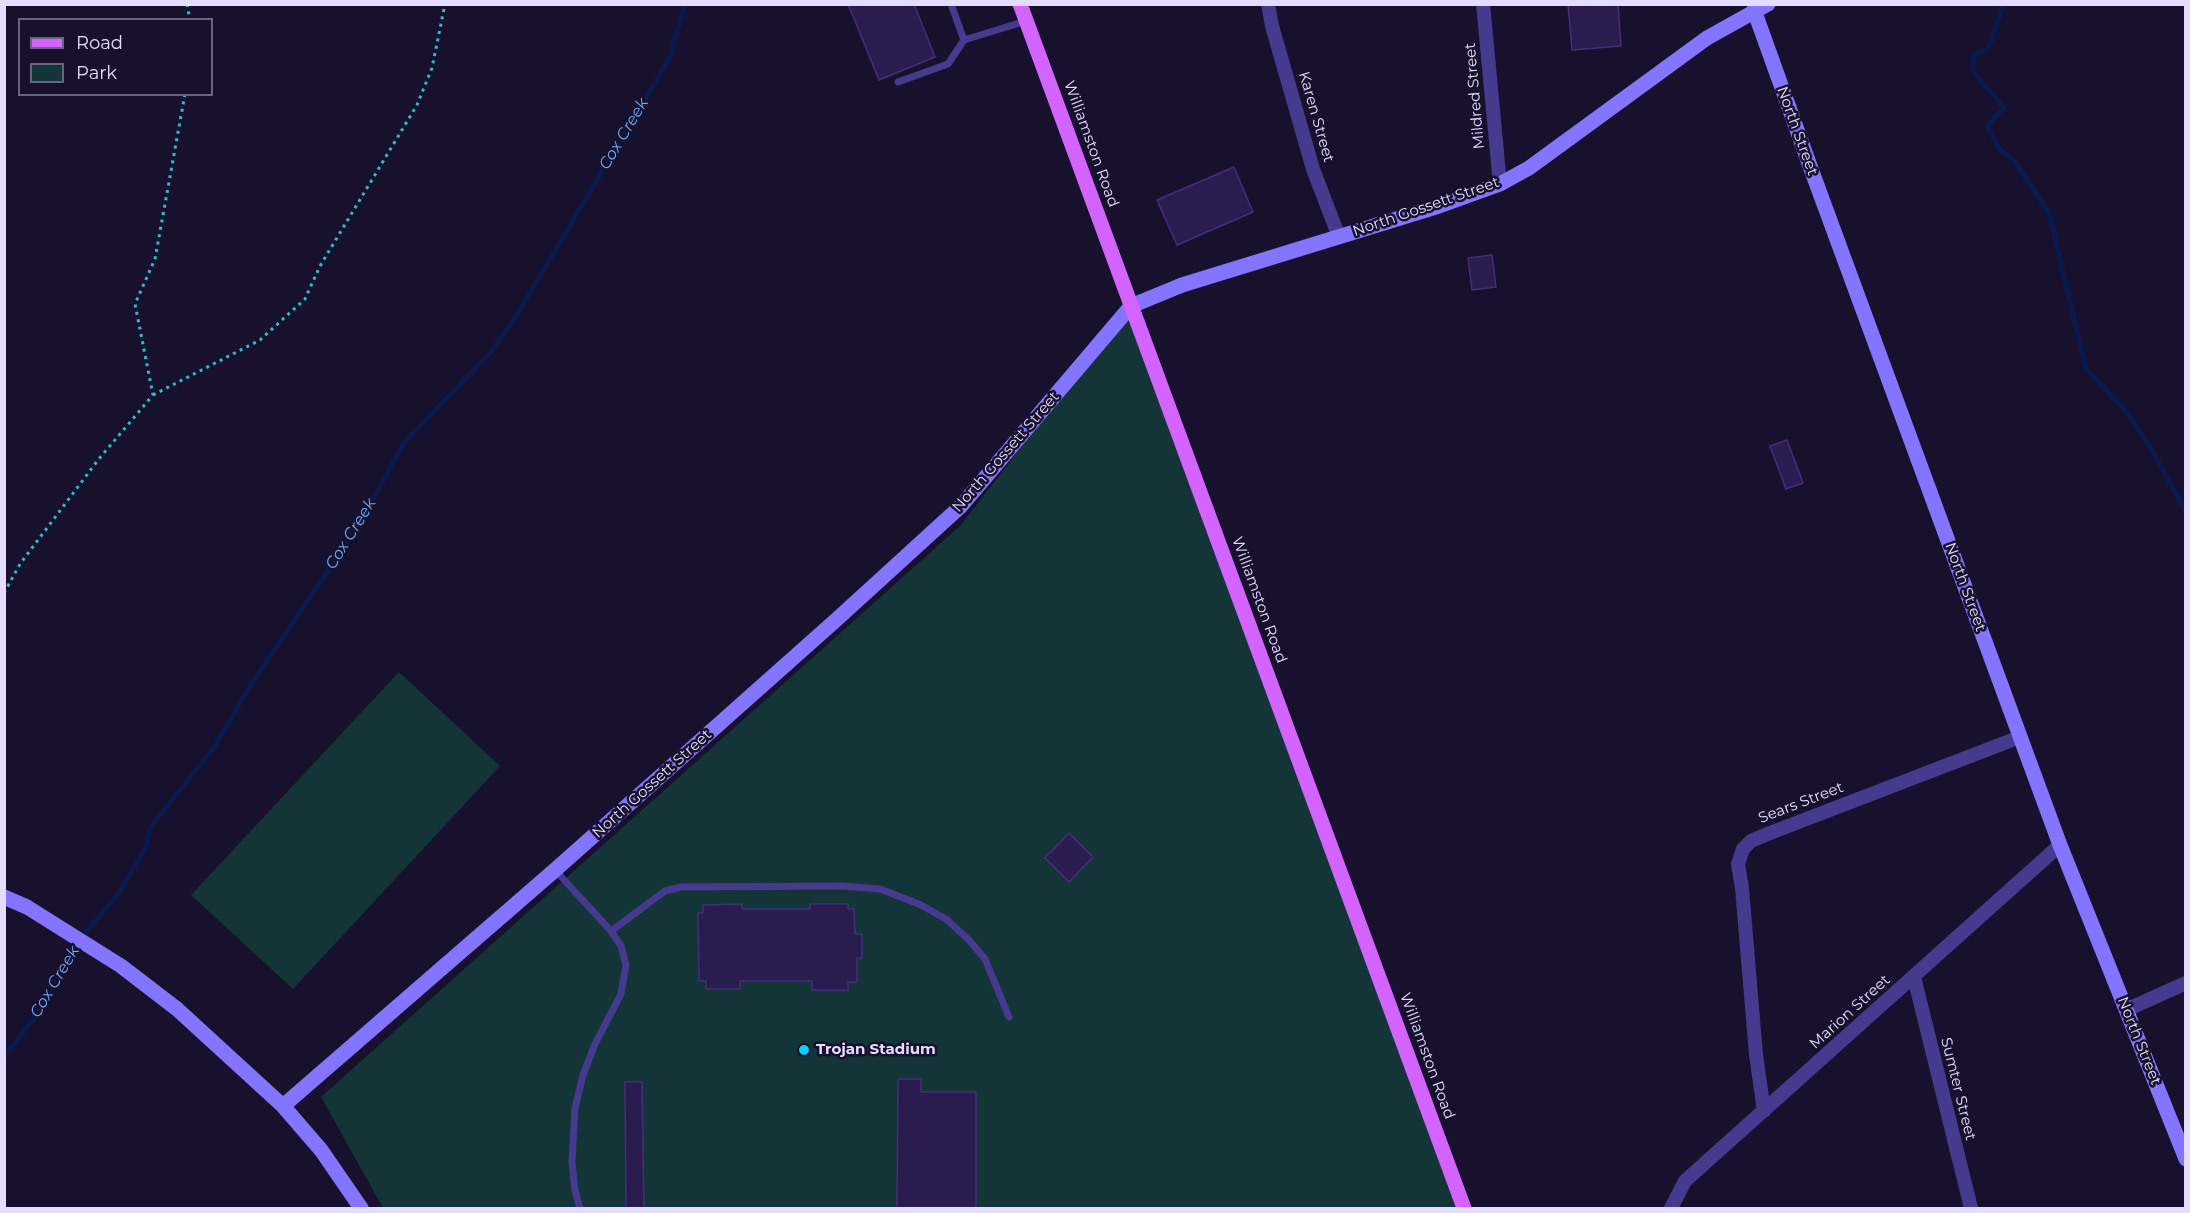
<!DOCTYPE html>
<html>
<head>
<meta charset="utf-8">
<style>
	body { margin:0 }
	#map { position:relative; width:2190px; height:1213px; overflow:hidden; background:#18112d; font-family:Montserrat,sans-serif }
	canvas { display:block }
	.frame { position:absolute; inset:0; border:6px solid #e4ddff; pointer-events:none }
	.legend { position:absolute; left:18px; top:18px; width:195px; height:78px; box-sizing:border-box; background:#18112d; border:2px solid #6a6381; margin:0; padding:8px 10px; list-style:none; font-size:18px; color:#e4ddff }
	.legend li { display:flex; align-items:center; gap:12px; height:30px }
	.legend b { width:30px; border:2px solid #6a6381 }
</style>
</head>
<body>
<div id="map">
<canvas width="2190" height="1213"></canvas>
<div class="frame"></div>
<ul class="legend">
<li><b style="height:8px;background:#d464ff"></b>Road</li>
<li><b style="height:16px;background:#133538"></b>Park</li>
</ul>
</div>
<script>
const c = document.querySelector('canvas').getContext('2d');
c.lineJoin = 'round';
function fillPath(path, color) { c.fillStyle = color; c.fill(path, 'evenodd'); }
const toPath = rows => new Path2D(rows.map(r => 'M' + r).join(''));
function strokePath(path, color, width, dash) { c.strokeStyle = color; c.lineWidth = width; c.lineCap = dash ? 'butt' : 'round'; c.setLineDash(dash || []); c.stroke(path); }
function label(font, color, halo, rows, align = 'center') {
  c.font = font + ' Montserrat,sans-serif'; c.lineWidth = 5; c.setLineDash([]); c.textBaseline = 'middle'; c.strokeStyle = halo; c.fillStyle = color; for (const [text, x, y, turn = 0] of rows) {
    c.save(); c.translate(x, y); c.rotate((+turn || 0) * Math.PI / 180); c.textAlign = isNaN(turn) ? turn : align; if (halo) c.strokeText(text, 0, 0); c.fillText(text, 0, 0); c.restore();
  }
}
const green = toPath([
	[1131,306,1464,1208,383,1208,321,1097,960,526],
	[399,672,500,766,293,989,191,895]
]);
const stream = toPath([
	[2003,6,1988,49,1973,55,1973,71,2004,108,1987,126,2000,150,2013,159,2049,213,2086,369,2124,409,2152,450,2186,512],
	[4,1057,36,1016,69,953,121,890,146,846,150,828,215,746,251,684,360,524,403,444,492,351,521,308,670,57,685,4]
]);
const building = toPath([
	[848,4,914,4,935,57,879,80,848,4],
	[1568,4,1618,4,1621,46,1572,50,1568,4],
	[1234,167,1253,212,1177,245,1157,200,1234,167],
	[1492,255,1496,287,1472,290,1468,258,1492,255],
	[1787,440,1803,483,1786,489,1770,446,1787,440],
	[1069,833,1093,857,1069,882,1045,858,1069,833],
	[742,904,742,909,810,909,810,904,848,904,848,909,854,909,855,934,862,934,862,958,857,958,857,982,848,982,848,990,812,990,812,981,740,981,740,989,706,989,706,981,699,981,698,913,703,913,703,905,742,904],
	[898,1079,921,1079,921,1092,976,1092,976,1209,897,1209,898,1079],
	[625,1082,642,1082,644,1209,626,1209,625,1082]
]);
const path = toPath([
	[187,4,190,20],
	[153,395,260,340,305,299,320,266,417,105,432,68,445,4],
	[4,593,20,564,98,460,153,395,135,304,155,259,185,94]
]);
const lane = toPath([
	[951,4,964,40,1026,21],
	[898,82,948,64,964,40],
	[555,870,611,931],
	[580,1208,575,1191,572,1162,575,1108,583,1075,595,1044,621,994,626,965,621,946,611,931,665,891,681,887,843,886,880,889,919,904,946,919,969,940,985,959,1009,1017]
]);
const street = toPath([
	[1268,4,1272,26,1313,169,1339,237],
	[1483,4,1500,184],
	[1914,977,1971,1208],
	[2126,1010,2186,983],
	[1764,1111,1756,1055,1742,888,1738,864,1743,849,1751,841,1770,833,2020,737],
	[1671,1208,1685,1181,2060,845]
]);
const secondary = toPath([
	[1754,10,1814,177,2060,845,2186,1159],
	[4,897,27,907,121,966,177,1009,283,1106,321,1150,361,1208],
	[283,1106,555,870,836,620,961,506,1131,306,1182,285,1439,206,1500,184,1529,168,1707,38,1768,4]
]);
const primary = toPath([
	[1020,4,1464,1208]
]);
const markers = [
	[804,1050,6,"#09cfff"]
];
const streetNames = [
	["Mildred Street",1475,96,-95],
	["Karen Street",1316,117,74],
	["North Street",1797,131,70],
	["Williamston Road",1091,144,70],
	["North Gossett Street",1426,207,-19],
	["North Gossett Street",1006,452,-49],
	["North Street",1965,587,70],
	["Williamston Road",1259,600,70],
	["North Gossett Street",652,784,-42],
	["Sears Street",1801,803,-21],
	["Marion Street",1850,1012,-42],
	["North Street",2139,1041,68],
	["Williamston Road",1427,1056,70],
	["Sumter Street",1958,1089,76]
];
const poiNames = [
	["Trojan Stadium",816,1050]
];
const waterNames = [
	["Cox Creek",624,134,-59],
	["Cox Creek",351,534,-58],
	["Cox Creek",55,982,-59]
];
fillPath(green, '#133538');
strokePath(stream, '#091b4e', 5);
fillPath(building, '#2b1c4f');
strokePath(building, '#442d7c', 1.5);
strokePath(path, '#2cbec4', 3, [3, 4.5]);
strokePath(lane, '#453a8e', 7);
strokePath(street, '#453a8e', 14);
strokePath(secondary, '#8574ff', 15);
strokePath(primary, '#d464ff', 15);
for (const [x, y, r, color] of markers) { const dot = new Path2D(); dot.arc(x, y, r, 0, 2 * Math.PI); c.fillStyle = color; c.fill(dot); strokePath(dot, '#18112d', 2); }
label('15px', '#e4ddff', '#18112d', streetNames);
label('bold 15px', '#e4ddff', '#18112d', poiNames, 'left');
label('italic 16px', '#6bacff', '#18112d', waterNames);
</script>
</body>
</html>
